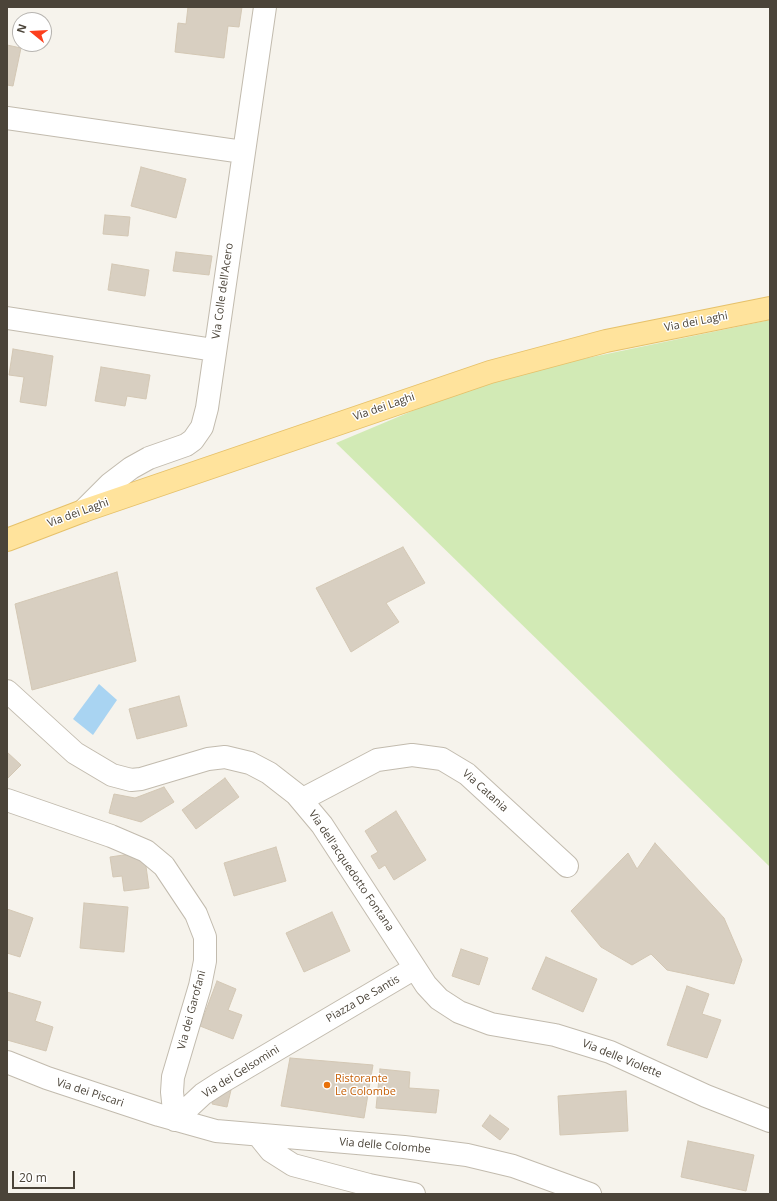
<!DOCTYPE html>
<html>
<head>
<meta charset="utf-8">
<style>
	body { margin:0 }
	#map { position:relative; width:777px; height:1201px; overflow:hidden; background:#f6f3ec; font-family:"Open Sans",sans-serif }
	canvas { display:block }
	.frame { position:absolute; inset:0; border:8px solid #4b4439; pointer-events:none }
	.north { position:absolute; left:12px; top:12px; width:40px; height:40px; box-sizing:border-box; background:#fff; border:1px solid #b7b4b0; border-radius:50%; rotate:288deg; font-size:11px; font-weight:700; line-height:16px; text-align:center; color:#4b4439 }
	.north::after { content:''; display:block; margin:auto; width:14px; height:18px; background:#fc3f1d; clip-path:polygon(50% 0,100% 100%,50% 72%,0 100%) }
	.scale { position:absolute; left:12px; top:1171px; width:63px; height:18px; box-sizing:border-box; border:2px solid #4b4439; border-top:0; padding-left:5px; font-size:12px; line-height:14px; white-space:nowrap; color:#4b4439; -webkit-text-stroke:3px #fff; paint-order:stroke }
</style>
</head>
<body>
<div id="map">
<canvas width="777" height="1201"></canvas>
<div class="frame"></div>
<div class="north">N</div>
<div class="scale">20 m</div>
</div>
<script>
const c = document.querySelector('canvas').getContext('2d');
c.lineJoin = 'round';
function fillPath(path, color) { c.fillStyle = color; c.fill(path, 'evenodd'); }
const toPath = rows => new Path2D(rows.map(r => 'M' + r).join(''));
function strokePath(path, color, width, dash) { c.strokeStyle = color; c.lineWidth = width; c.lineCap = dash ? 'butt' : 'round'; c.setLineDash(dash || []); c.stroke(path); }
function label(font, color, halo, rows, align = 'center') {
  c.font = font + ' "Open Sans",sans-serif'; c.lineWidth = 3; c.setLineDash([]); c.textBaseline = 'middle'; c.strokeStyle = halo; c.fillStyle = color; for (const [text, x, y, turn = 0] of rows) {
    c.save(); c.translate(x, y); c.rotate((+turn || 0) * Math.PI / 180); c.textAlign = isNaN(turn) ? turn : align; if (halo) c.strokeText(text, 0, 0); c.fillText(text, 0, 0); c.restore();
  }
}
const green = toPath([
	[770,320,770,867,336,443,424,406,492,383,573,361]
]);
const water = toPath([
	[99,684,117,700,93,735,73,719]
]);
const building = toPath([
	[188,7,242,7,239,27,228,26,224,58,175,52,178,23,186,24,188,7],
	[7,45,21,48,13,86,7,85,7,45],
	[141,167,186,179,176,218,131,206,141,167],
	[105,215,130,217,128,236,103,234,105,215],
	[176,252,212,256,209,275,173,271,176,252],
	[112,264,149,270,145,296,108,290,112,264],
	[13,349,53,356,46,406,20,402,24,377,9,375,13,349],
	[101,367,150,375,146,399,127,396,125,406,95,401,101,367],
	[403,547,425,583,386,603,399,622,351,652,316,588,403,547],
	[117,572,136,661,32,690,15,604,117,572],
	[179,696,187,726,137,739,129,709,179,696],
	[7,752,21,765,7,779,7,752],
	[225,778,239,797,196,829,182,810,225,778],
	[164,787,174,802,141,822,109,813,114,794,135,798,164,787],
	[396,811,426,860,394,880,385,865,379,869,371,856,378,852,365,831,396,811],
	[655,843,724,918,742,960,734,984,667,970,651,954,632,965,601,947,571,911,628,853,637,869,655,843],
	[276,847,286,881,234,896,224,863,276,847],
	[144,852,149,888,124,891,122,876,113,877,110,857,144,852],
	[84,903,128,907,124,952,80,948,84,903],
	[7,909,33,918,20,957,7,953,7,909],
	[332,912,350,951,304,972,286,933,332,912],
	[461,949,488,958,479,985,452,976,461,949],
	[546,957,597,979,583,1012,532,989,546,957],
	[217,981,236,989,228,1010,242,1015,233,1039,200,1026,217,981],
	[687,986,709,994,702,1014,721,1020,707,1058,667,1045,687,986],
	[7,992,41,1002,35,1021,53,1027,46,1051,7,1040,7,992],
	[290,1058,373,1065,364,1118,281,1106,290,1058],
	[380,1069,410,1072,409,1088,439,1090,436,1113,376,1108,380,1069],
	[216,1087,231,1090,227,1107,212,1104,216,1087],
	[626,1091,628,1131,560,1135,558,1096,626,1091],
	[490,1115,509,1129,500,1140,482,1126,490,1115],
	[688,1141,754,1155,746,1191,681,1177,688,1141]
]);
const minor = toPath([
	[7,118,243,152],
	[7,318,214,350],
	[83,511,110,484,131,468,149,458,186,445,193,440,202,427,207,408,265,7],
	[7,691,75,753,112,775,131,780,141,779,208,759,225,757,250,763,269,773,296,794,322,825,426,985,439,999,459,1012,491,1024,555,1035,610,1052,706,1096,770,1121],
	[7,800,111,836,146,851,164,866,196,914,205,937,205,961,200,986,173,1077,172,1092,175,1120],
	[301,800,377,760,412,755,442,759,467,774,567,866],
	[7,1062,47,1078,159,1115,216,1131,404,1147,467,1155,513,1166,590,1194],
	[175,1120,203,1094,220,1083,415,968],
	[258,1135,271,1151,293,1165,369,1185,414,1194]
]);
const major = toPath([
	[7,540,83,511,490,372,606,341,770,308]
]);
const markers = [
	[327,1085,4,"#e8710a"]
];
const streetNames = [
	["Via Colle dell'Acero",223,291,-82],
	["Via dei Laghi",696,322,-11],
	["Via dei Laghi",384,407,-19],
	["Via dei Laghi",78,513,-20],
	["Via Catania",485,791,42],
	["Via dell'acquedotto Fontana",351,871,56],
	["Piazza De Santis",363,999,-30],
	["Via dei Garofani",192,1010,-75],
	["Via delle Violette",622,1059,22],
	["Via dei Gelsomini",241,1072,-32],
	["Via dei Piscari",90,1093,18],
	["Via delle Colombe",385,1146,5]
];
const foodNames = [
	["Ristorante",335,1079],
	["Le Colombe",335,1092]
];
fillPath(green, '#d2eab5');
fillPath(water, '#a9d4f2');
fillPath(building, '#d8cfc1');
strokePath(building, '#d3c7b4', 1);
strokePath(minor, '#c2bbae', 24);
strokePath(major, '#e6c16a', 24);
strokePath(minor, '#fff', 22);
strokePath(major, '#ffe39c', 22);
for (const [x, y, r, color] of markers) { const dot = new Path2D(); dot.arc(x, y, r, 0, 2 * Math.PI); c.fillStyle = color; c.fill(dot); strokePath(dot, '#fff', 1.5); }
label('11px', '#4b4439', '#fff', streetNames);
label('11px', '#c56008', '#fff', foodNames, 'left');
</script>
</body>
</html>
